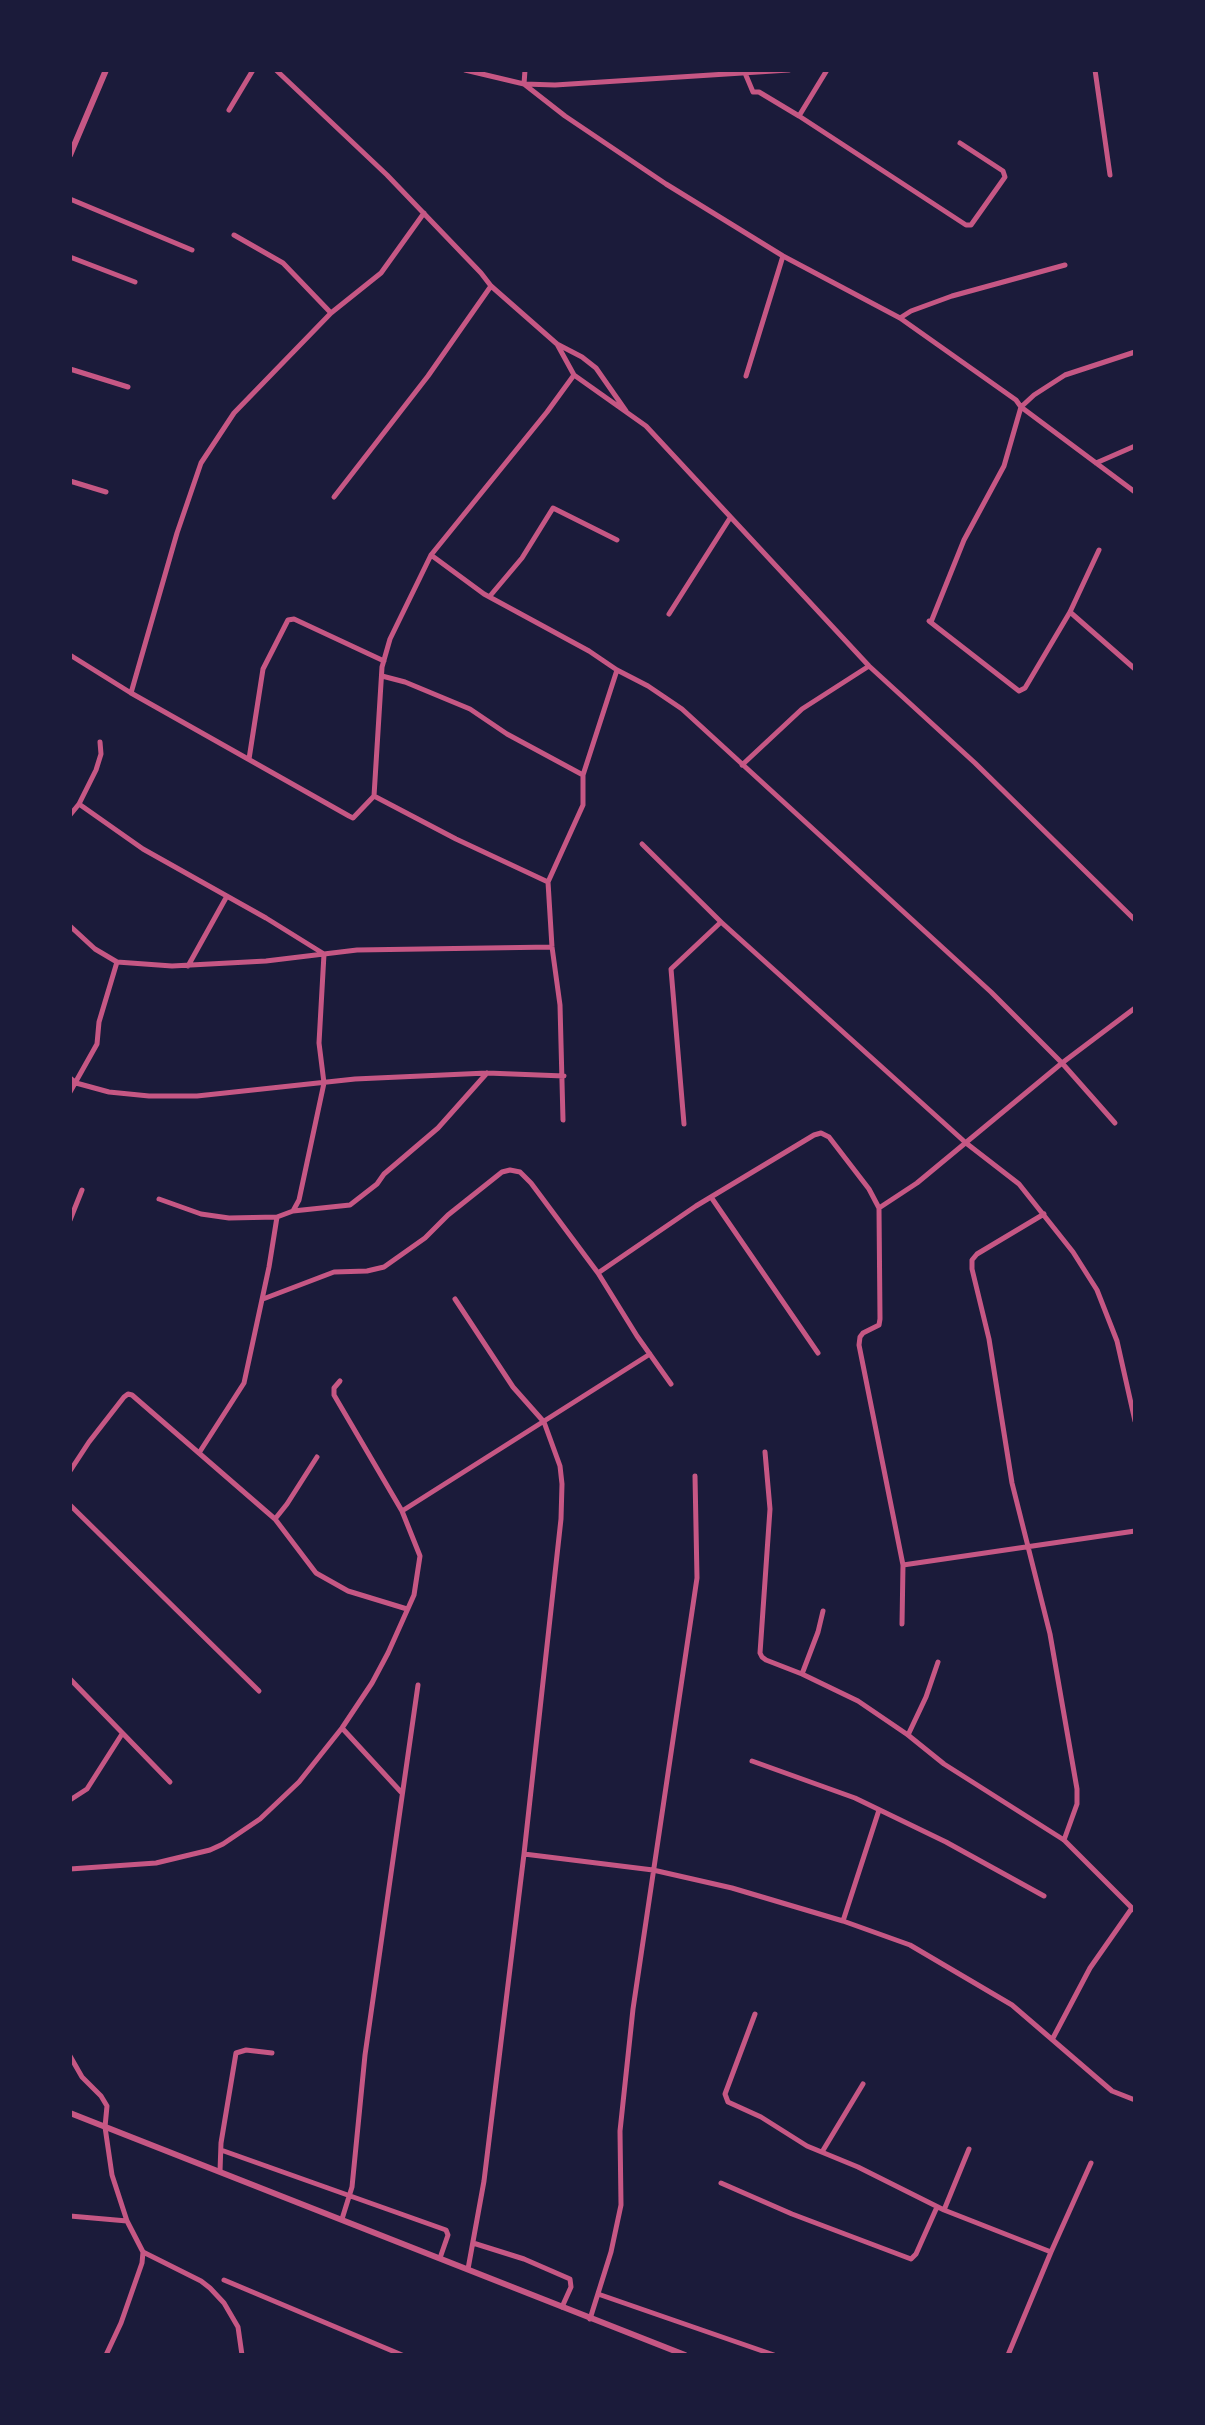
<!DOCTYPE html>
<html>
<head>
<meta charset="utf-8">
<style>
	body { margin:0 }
	#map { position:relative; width:1205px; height:2425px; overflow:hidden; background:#1b1b3a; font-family:Rubik,sans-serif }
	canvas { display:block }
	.frame { position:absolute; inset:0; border:72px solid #1b1b3a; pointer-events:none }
</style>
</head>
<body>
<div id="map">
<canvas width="1205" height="2425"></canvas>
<div class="frame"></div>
</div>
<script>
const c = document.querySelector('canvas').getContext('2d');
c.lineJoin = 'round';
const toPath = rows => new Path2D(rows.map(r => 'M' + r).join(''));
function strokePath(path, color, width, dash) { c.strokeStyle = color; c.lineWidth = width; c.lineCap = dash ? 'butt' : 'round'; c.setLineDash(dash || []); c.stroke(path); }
const minor = toPath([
	[276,70,387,175,481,273,491,286,557,344,574,375,646,426,869,666,975,763,1135,920],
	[465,70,524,84,555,85,789,70],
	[525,70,524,84,565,116,666,184,783,256,900,318,1016,400,1021,407,1135,492],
	[1095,70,1110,175],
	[745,73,753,92,759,92,799,116,966,225,971,225,1005,177,1003,171,960,143],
	[229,110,253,70],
	[799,116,827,70],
	[70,199,192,250],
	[234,235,283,263,331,313],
	[70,257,135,282],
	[900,318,911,311,952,296,1065,265],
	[557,344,582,357,596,368,626,411],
	[70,369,128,387],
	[746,376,783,256],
	[1096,463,1135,446],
	[70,481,106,492],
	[334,497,428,376,491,286],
	[1099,550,1070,612,1025,688,1019,691,929,621,931,622,964,540,1004,466,1021,407,1034,395,1065,375,1135,352],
	[431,555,484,594,589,651,617,670,648,686,682,709,991,992,1062,1063,1115,1123],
	[490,596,522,558,553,508,617,540],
	[1070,612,1135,669],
	[669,614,730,518],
	[70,655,131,693,349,816,353,818,374,796],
	[382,676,405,682,470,709,507,734,583,775],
	[131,693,177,533,201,463,234,413,331,313,381,273,424,213],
	[249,759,263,669,288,620,294,619,384,661],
	[742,765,802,709,869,666],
	[79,804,143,849,266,918,324,954,319,1043,324,1083,299,1200,293,1211,277,1217,269,1267,244,1383,199,1453],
	[70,815,79,804,96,770,101,754,100,742],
	[642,844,721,922,966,1143,1019,1184,1073,1252,1097,1290,1117,1341,1135,1421],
	[548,882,456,839,374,796,382,667,390,639,431,555,547,412,574,375],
	[70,926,95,949,117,962,172,966,266,961,357,950,552,947],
	[188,966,227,896],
	[70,1078,76,1083,109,1092,149,1096,197,1096,355,1079,487,1073,564,1076],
	[70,1092,97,1044,99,1022,117,962],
	[563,1120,560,1005,552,947,548,882,583,805,583,775,617,670],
	[684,1124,671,969,721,922],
	[711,1197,818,1353],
	[159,1199,201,1214,229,1218,277,1217],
	[879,1208,917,1183,1062,1063,1135,1008],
	[293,1211,350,1205,377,1184,384,1174,438,1128,487,1073],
	[1044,1214,977,1254,972,1260,972,1269,989,1339,1012,1483,1050,1634,1077,1789,1077,1804,1064,1840],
	[70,1220,82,1190],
	[598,1273,696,1206,814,1135,821,1133,829,1137,869,1189,879,1208,880,1319,879,1325,863,1333,860,1337,859,1345,903,1565,902,1624],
	[263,1299,334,1272,367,1271,384,1267,425,1238,448,1215,502,1172,510,1170,520,1172,531,1183,598,1273,637,1336,671,1384],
	[455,1299,513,1387,544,1422,560,1466,562,1484,561,1519,524,1854,484,2181,468,2269],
	[765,1452,770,1509,760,1653,762,1657,766,1660,802,1674,858,1701,908,1735,944,1764,1064,1840,1135,1911],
	[70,1471,89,1442,124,1397,128,1394,132,1395,275,1519,316,1573,348,1591,407,1609],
	[70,1505,259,1691],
	[402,1511,650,1354],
	[275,1519,287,1504,317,1457],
	[903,1565,1135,1531],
	[802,1674,818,1632,823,1611],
	[70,1679,170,1782],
	[342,1728,401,1792],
	[908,1735,926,1697,938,1662],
	[752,1761,855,1798,946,1842,1044,1896],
	[70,1800,87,1789,122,1734],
	[524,1854,653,1870,732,1888,843,1921,910,1945,1012,2005,1112,2091,1135,2100],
	[70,1869,156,1863,210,1850,223,1844,260,1819,299,1782,342,1728,372,1683,388,1653,414,1595,420,1556,402,1511,334,1395,334,1388,340,1381],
	[843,1921,879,1810],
	[755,2014,725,2094,728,2102,761,2117,807,2146,858,2167,944,2210,1051,2252],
	[1053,2038,1090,1968,1132,1908],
	[70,2056,82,2077,101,2096,107,2106,105,2127,112,2175,127,2221,143,2252,142,2263,121,2323,106,2355],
	[221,2150,446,2230,448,2235,440,2258],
	[822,2152,863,2084],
	[220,2171,221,2143,236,2053,246,2050,272,2053],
	[721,2183,792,2214,911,2259,916,2254,937,2207],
	[944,2210,969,2149],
	[70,2216,127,2221],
	[342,2219,352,2187,365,2055,418,1685],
	[473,2243,524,2259,570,2279,571,2287,562,2307],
	[143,2252,201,2281,210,2288,224,2303,238,2327,242,2355],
	[224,2280,402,2355],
	[598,2294,774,2355],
	[590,2319,611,2252,621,2205,620,2131,633,2009,697,1578,695,1476],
	[1008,2355,1051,2252,1091,2163]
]);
const tertiary = toPath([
	[70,155,106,70],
	[70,2113,685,2355]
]);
strokePath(minor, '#c65784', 5);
strokePath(tertiary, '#c65784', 6);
</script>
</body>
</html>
